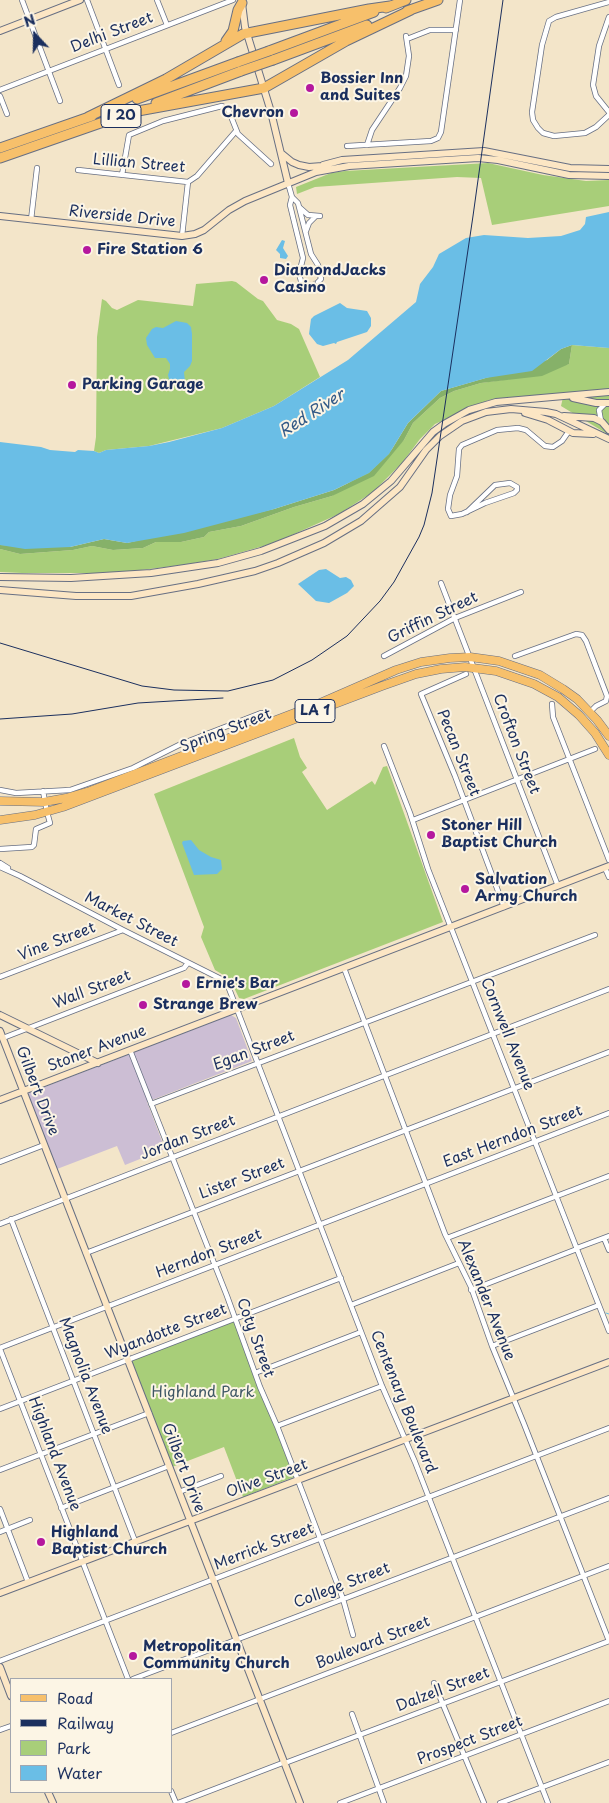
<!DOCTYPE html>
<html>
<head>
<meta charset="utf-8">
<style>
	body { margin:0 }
	#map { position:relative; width:609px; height:1803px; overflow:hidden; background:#f3e5c9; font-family:"Playpen Sans",sans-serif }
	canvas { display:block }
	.legend { position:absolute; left:10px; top:1678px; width:162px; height:115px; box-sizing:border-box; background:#fcf5e5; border:1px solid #a2a6af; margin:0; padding:6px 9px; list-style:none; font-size:15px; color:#1b2f5e }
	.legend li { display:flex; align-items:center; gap:10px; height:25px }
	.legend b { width:25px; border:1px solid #a2a6af }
	.north { position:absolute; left:10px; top:10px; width:50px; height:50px; -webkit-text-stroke:4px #fcf5e5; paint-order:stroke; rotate:339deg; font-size:14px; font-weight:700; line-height:20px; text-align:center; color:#1b2f5e }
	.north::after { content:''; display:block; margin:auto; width:18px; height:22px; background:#1b2f5e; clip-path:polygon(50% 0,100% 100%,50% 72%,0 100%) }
</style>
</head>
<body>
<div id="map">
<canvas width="609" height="1803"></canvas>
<ul class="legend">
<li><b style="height:6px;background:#f7c06b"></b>Road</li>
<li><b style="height:6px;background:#1b2f5e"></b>Railway</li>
<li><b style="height:14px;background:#a8ce79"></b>Park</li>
<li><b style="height:14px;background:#6abee6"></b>Water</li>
</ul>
<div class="north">N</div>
</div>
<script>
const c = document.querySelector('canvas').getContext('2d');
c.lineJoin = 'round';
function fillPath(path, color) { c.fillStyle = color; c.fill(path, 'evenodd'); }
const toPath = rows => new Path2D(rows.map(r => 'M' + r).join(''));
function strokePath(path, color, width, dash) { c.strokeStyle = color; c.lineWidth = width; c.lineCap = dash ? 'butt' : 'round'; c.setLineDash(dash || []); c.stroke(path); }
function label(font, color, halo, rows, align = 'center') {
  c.font = font + ' "Playpen Sans",sans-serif'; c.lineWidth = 4; c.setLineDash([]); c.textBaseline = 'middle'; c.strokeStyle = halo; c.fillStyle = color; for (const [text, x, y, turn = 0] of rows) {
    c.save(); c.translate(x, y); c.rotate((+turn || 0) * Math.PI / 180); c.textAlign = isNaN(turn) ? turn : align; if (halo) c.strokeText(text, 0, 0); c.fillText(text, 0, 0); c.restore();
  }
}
const industrial = toPath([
	[231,1015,236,1018,252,1061,147,1102,165,1149,125,1165,117,1146,57,1169,29,1097,29,1093]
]);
const green = toPath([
	[488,163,543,175,586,181,609,180,609,206,492,225,481,178,457,177,315,187,297,194,296,187,331,173,345,171],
	[232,281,236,282,258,299,263,301,277,320,291,324,299,329,320,377,274,406,222,428,149,446,106,450,99,453,94,451,96,437,97,337,102,299,106,301,112,308,117,310,138,300,193,306,196,284],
	[572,345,609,348,609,435,561,406,564,393,489,400,435,424,420,439,402,463,373,492,339,514,274,543,218,559,182,565,133,571,98,573,22,573,0,572,0,549,20,554,73,550,92,546,113,550,143,548,156,542,181,542,204,537,209,532,241,526,294,507,332,496,404,440,413,423,440,398,454,391,481,383,510,379,569,364],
	[294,738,300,757,307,768,302,772,327,810,372,781,375,785,383,767,387,766,443,922,244,999,239,998,230,979,215,970,201,937,204,927,154,794],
	[234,1320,294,1477,243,1497,224,1447,172,1467,130,1360]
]);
const forest = toPath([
	[572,345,569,364,542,376,481,383,454,391,440,398,413,423,404,440,374,476,332,496,294,507,241,526,209,532,204,537,181,542,156,542,143,548,113,550,92,546,73,550,20,554,0,549,0,545,70,547,104,539,127,543,274,509,334,490,369,473,389,454,408,423,441,391,547,360,561,349]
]);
const water = toPath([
	[609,212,609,348,572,345,561,349,532,371,486,378,441,391,408,423,389,454,369,473,334,490,271,510,184,533,127,543,104,539,70,547,25,549,0,545,0,442,41,447,50,450,75,452,78,450,94,451,99,453,106,450,149,446,169,442,222,428,274,406,348,360,416,302,420,284,433,267,439,254,466,238,484,235,528,238,561,236,580,230,585,224,586,217],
	[282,240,285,241,283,248,288,256,286,259,280,258,280,254,276,250],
	[340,303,347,308,367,311,371,318,371,326,367,332,337,342,336,344,334,343,323,346,317,344,309,334,311,319,314,316],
	[176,321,187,323,191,327,192,334,192,361,190,366,184,372,185,382,174,381,167,385,167,382,169,379,168,375,170,369,170,364,166,358,155,358,147,345,146,338,152,329,156,327,163,328],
	[326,569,340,578,346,577,351,580,354,586,347,593,329,603,316,601,298,584,319,570],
	[191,840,199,850,211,857,221,860,222,869,217,874,194,875,182,843,183,841]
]);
const stream = toPath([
	[606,1313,609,1314]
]);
const streetTunnel = toPath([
	[307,285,318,282]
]);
const street = toPath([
	[22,0,60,101],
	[87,0,119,85],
	[157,0,167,25],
	[609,2,556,17,549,21,542,45,532,112,533,120,538,128,543,133,554,136,585,133,596,127,609,115],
	[609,17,599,46,593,85,596,96,609,112],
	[407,39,430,30,456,30],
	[0,90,233,0],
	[0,96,7,114],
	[367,145,372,130,400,88,406,76,409,56,406,36],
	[347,146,431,141,438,138,441,132,460,0],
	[78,170,188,182,197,176,236,131],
	[122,175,129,135,163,121,222,106,228,109,238,134,271,164],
	[288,183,292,197,298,203,311,254,318,265,321,279,318,282],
	[292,197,290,205,303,258,299,274,301,281,307,285],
	[299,207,308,215,320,216],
	[31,220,37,168],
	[306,231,309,223,315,217],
	[182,236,188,182],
	[601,421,599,410,605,404],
	[467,512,495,485,510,483,517,487,517,490,514,493,485,503,462,514,451,516,448,509,450,495,457,476,459,449,462,445,497,430,518,428,526,430,545,446,553,447,562,441,569,431],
	[441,583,558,886],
	[384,656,455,618,521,592],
	[515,656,576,634,582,635,586,641,607,696,606,701,596,706,590,712],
	[466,674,421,694,455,776,504,907],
	[552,704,553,717,609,860],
	[384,746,410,813,428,869,609,1331],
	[0,790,16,793,70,790,133,768,181,744,261,713,266,714,271,724],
	[413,820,595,749],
	[0,849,32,847,34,845,36,829,50,823,47,812,43,791],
	[0,863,8,868],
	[0,867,20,876,123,930,221,979,228,986,382,1386,415,1462,548,1803],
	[605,868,609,877],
	[344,968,445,1234,471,1287,492,1346,524,1424,609,1641],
	[0,977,123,930],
	[3,1038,184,968,188,963],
	[130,1050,227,1296,260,1387,277,1426,304,1496,343,1599,353,1635],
	[151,1104,595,935],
	[0,1162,44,1145],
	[11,1219,135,1541],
	[0,1224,609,989],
	[447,1238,609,1176],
	[604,1238,609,1250],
	[577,1248,609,1236],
	[86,1253,609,1052],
	[471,1290,577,1249],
	[351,1305,459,1263],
	[492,1346,599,1305],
	[0,1348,609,1113],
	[0,1349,128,1679],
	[255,1373,361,1332],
	[0,1409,341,1278],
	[277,1426,382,1386],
	[0,1470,149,1413],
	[179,1492,221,1476],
	[61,1508,169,1466],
	[0,1509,28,1582],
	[0,1532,30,1520],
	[0,1661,609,1428],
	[133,1679,609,1498],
	[434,1683,484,1803],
	[352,1714,384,1803],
	[0,1730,11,1726],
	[171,1733,609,1566],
	[285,1763,609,1641],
	[171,1791,176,1803],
	[178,1803,285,1762],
	[340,1803,609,1701],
	[500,1803,609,1762]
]);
const secondary = toPath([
	[242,3,245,27,271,112,288,183],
	[0,31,80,0],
	[281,153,292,162,299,165,309,167,322,166],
	[316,172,349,166,478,158,498,160,569,175,609,176],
	[0,216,182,236,195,234,204,230,229,210,245,201,316,172,323,165,342,160,484,151,570,168,609,169],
	[573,398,596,403,609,403],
	[525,413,548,420,573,433,593,434],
	[564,416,594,418,602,422,609,430],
	[0,577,71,578,151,573,218,563,261,551,325,526,363,504,391,481,433,432,444,424,469,410,496,402,609,392],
	[0,590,76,596,131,596,198,584,255,571,278,563,324,543,361,521,400,487,426,450,440,436,462,421,486,412,511,409,546,412,556,414,609,439],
	[0,1015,98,1063],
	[0,1031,300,1803],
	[0,1100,609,866],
	[0,1593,609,1362],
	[0,1667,11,1696],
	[48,1792,53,1803]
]);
const primary = toPath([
	[0,801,44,802,66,798,90,791,318,704,396,670,421,662,450,658,470,657,499,661,540,675,563,689,577,699,597,720,609,736],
	[0,820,35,815,63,807,382,686,416,674,441,669,465,667,496,671,534,684,558,697,579,715,595,733,609,755]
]);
const highway = toPath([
	[386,8,406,0],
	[407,11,438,0],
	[226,41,233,31,238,10,242,3],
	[269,51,374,12],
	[273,60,367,25],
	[137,99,238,62],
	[156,103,241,71],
	[127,113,264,88,346,41,411,10],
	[88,117,166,79,243,34,369,9,390,6],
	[0,148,92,116],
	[0,158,132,112]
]);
const rail = toPath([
	[0,643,142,686,174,690,228,691,273,680,312,660,347,636,380,601,394,582,419,537,424,525,432,493,473,216,503,0],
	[0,719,72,714,138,703,223,698]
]);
const highwayBridge = toPath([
	[238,62,269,51],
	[241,71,273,60]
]);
const markers = [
	[310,88,5,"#b5179e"],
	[294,113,5,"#b5179e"],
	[87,250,5,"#b5179e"],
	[264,280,5,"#b5179e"],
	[72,385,5,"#b5179e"],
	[431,835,5,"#b5179e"],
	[465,889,5,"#b5179e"],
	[186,984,5,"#b5179e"],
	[143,1005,5,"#b5179e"],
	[41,1542,5,"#b5179e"],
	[133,1656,5,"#b5179e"]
];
const shields = [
	[121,116,40],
	[315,711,40]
];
const shieldNames = [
	["I 20",121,116],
	["LA 1",315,711]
];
const streetNames = [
	["Delhi Street",112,33,-21],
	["Lillian Street",139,164,5],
	["Riverside Drive",122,217,6],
	["Griffin Street",433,618,-26],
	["Spring Street",226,731,-21],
	["Crofton Street",516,744,69],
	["Pecan Street",458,753,68],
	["Market Street",131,920,27],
	["Vine Street",57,942,-21],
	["Wall Street",92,990,-21],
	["Cornwell Avenue",507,1034,68],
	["Stoner Avenue",97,1049,-21],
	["Egan Street",254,1051,-21],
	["Gilbert Drive",37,1091,69],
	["East Herndon Street",513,1137,-21],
	["Jordan Street",188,1138,-21],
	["Lister Street",242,1179,-21],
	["Herndon Street",209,1254,-21],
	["Alexander Avenue",486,1300,68],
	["Wyandotte Street",166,1332,-21],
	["Coty Street",255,1338,70],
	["Magnolia Avenue",85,1376,69],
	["Centenary Boulevard",403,1402,68],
	["Highland Avenue",54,1454,69],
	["Gilbert Drive",183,1468,69],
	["Olive Street",267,1479,-20],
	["Merrick Street",264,1547,-21],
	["College Street",342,1586,-21],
	["Boulevard Street",373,1643,-21],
	["Dalzell Street",443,1690,-21],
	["Prospect Street",470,1741,-21]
];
const poiNames = [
	["Bossier Inn",320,79],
	["and Suites",320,96],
	["Chevron",284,113,"right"],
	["Fire Station 6",97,250],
	["DiamondJacks",274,271],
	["Casino",274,288],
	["Parking Garage",82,385],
	["Stoner Hill",441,826],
	["Baptist Church",441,843],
	["Salvation",475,880],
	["Army Church",475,897],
	["Ernie's Bar",196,984],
	["Strange Brew",153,1005],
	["Highland",51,1533],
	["Baptist Church",51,1550],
	["Metropolitan",143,1647],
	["Community Church",143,1664]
];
const parkNames = [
	["Highland Park",203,1393]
];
const waterNames = [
	["Red River",312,414,-33]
];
fillPath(industrial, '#ccbed4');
fillPath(green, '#a8ce79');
fillPath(forest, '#86b169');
fillPath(water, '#6abee6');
strokePath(stream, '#6abee6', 1);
strokePath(streetTunnel, '#c8c1b4', 4.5, [4.5, 2]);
strokePath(street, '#676f83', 6);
strokePath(secondary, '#676f83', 8);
strokePath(primary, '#676f83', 9);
strokePath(highway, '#676f83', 11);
strokePath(street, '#fff', 4.5);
strokePath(secondary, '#fce6c4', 6);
strokePath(primary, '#f7c06b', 8);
strokePath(highway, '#f7c06b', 9);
strokePath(rail, '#1b2f5e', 1);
strokePath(highwayBridge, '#676f83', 11, []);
strokePath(highwayBridge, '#f7c06b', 9);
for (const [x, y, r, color] of markers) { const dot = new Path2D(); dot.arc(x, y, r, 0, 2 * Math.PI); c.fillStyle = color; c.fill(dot); strokePath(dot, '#fcf5e5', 2); }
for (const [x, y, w] of shields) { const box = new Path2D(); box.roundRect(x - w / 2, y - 11.5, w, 23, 4); c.fillStyle = '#fcf5e5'; c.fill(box); strokePath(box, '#1b2f5e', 1); }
label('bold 14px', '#1b2f5e', null, shieldNames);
label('15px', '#1b2f5e', '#fcf5e5', streetNames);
label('bold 15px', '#1b2f5e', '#fcf5e5', poiNames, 'left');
label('15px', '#3e5765', '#fcf5e5', parkNames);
label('italic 16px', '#335a87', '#fcf5e5', waterNames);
</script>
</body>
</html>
